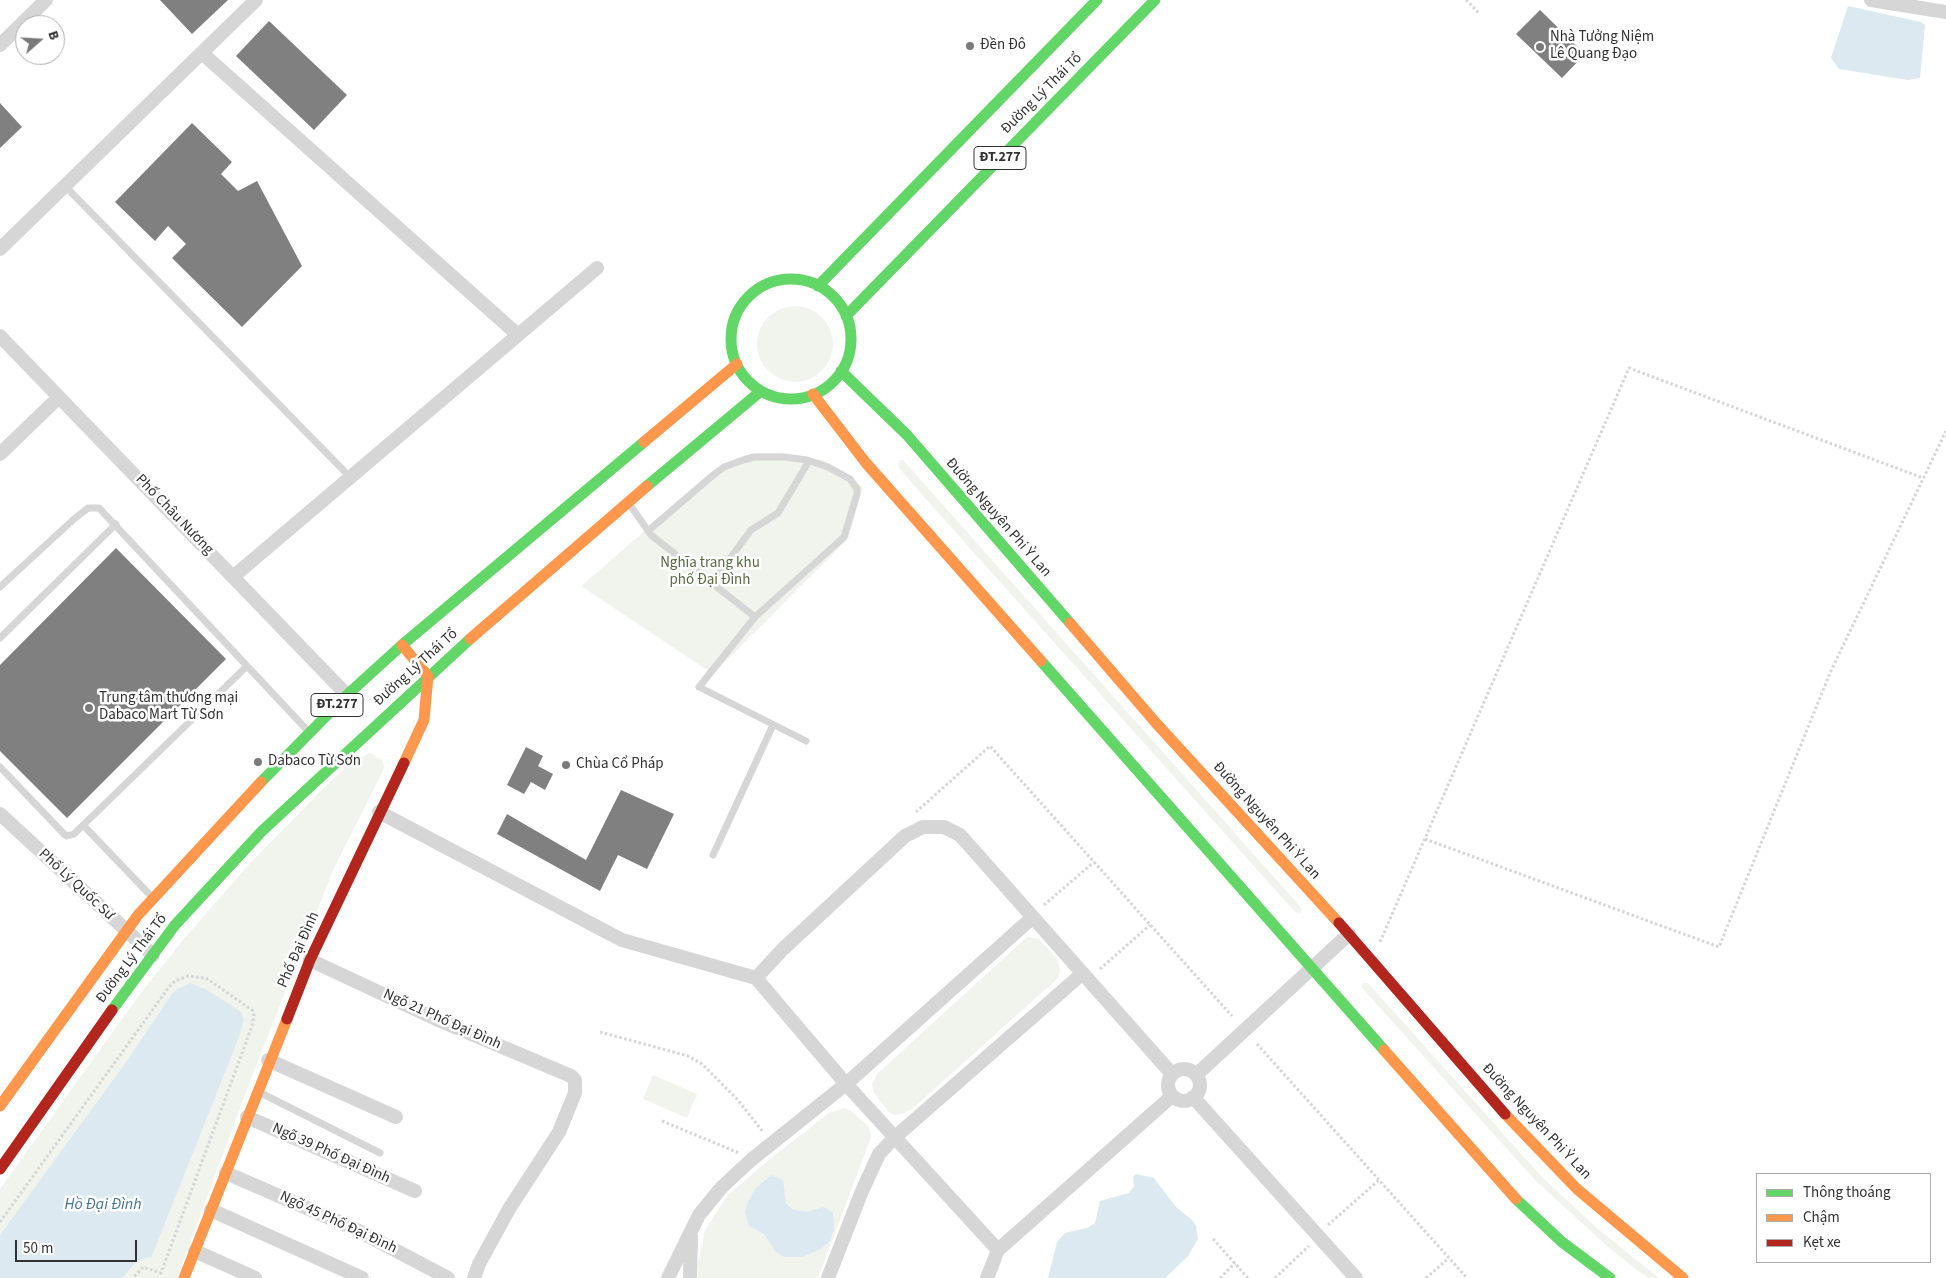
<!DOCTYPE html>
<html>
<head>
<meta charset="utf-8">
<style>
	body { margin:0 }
	#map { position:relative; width:1946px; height:1278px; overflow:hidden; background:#fff; font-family:"Source Sans 3",sans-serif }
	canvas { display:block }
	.legend { position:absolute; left:1756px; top:1173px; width:175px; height:90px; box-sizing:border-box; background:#fff; border:1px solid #adadad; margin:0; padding:6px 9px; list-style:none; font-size:15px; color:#323232 }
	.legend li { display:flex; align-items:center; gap:10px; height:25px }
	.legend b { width:25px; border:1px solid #adadad }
	.north { position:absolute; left:15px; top:15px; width:50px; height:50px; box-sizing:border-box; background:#fff; border:1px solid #adadad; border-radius:50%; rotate:71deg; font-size:14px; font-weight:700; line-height:20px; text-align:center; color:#323232 }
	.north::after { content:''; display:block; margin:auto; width:18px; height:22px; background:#7a7a7a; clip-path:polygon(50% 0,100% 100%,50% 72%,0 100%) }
	.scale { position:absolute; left:15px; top:1240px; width:122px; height:22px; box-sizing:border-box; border:2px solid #323232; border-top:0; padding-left:6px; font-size:15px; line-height:18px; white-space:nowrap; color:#323232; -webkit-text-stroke:4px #fff; paint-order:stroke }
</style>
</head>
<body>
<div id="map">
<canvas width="1946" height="1278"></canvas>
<ul class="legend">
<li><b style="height:6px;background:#63d668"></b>Thông thoáng</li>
<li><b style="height:6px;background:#ff974d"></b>Chậm</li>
<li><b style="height:6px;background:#b3261e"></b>Kẹt xe</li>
</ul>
<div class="north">B</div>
<div class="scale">50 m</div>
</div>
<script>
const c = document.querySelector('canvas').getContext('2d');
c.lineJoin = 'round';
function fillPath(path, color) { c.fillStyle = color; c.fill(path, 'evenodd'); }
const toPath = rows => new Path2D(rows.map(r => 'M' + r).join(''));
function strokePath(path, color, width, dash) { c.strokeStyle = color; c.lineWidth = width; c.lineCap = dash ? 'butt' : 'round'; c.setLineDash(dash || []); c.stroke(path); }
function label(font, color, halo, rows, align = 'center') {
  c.font = font + ' "Source Sans 3",sans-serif'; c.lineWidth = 5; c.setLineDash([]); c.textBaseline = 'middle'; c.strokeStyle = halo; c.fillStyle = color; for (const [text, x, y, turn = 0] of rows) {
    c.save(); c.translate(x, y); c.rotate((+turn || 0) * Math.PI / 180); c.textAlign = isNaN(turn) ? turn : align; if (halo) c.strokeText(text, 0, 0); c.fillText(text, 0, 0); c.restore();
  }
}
const green = toPath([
	'757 344a38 38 0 1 1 76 0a38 38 0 1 1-76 0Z',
	[760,453,779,453,823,460,863,487,848,539,713,674,581,586,718,468,737,459],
	[899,460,903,460,1297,903,1302,910,1300,913,1295,912,925,498,900,469,898,465],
	[370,753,382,760,384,767,382,773,334,868,252,1076,177,1278,0,1278,0,1189,140,994,183,940,252,861,339,773,353,761],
	[1027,937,1039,939,1058,960,1060,971,1058,978,912,1109,902,1114,895,1115,889,1112,874,1093,872,1085,877,1074],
	[1363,983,1368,983,1541,1176,1598,1229,1659,1278,1648,1278,1637,1270,1607,1246,1535,1180,1364,990,1362,987],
	[653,1075,697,1094,687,1118,643,1099],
	[844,1108,851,1111,869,1127,871,1137,818,1278,698,1278,698,1263,705,1230,728,1195,771,1158,829,1113]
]);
const water = toPath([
	[1848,6,1921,22,1925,25,1920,78,1908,80,1839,69,1831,58],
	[191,983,207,990,241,1012,244,1020,237,1042,151,1258,148,1257,135,1263,122,1278,0,1278,0,1235,124,1065,172,994,177,989],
	[1136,1174,1154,1178,1176,1207,1192,1220,1196,1226,1198,1239,1188,1256,1165,1278,1048,1278,1057,1242,1065,1233,1087,1228,1095,1223,1100,1201,1129,1193,1134,1186,1133,1177],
	[771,1175,783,1180,786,1203,792,1209,806,1212,824,1207,833,1213,834,1229,830,1241,822,1248,803,1257,784,1257,775,1251,764,1234,749,1226,745,1212,748,1202,755,1189]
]);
const building = toPath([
	[160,0,228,0,192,34],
	[1540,10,1585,54,1562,78,1516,34],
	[269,21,347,95,314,130,236,56],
	[0,103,22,127,0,148],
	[192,123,232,162,221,174,238,191,257,181,302,266,242,327,172,258,186,244,168,226,155,241,115,202],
	[116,548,226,659,67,818,0,751,0,665],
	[526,747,543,756,538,766,553,774,545,790,531,782,524,794,507,785],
	[621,790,674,814,647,869,618,855,600,891,497,834,507,814,586,860]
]);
const path = toPath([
	[1466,0,1480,14],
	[916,812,990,746,1232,1016],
	[1425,839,1719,947,1830,673,1946,431],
	[1044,905,1094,862],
	[1380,942,1629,368,1923,478],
	[1100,969,1150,925],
	[600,1032,688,1056,702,1064,737,1099,763,1132],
	[1257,1044,1467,1278],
	[662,1121,739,1153],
	[0,1222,169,987,175,981,188,976,206,978,252,1010,254,1014,252,1026,161,1273,143,1267,133,1278],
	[1328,1225,1379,1180],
	[1213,1239,1248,1278],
	[1220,1278,1235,1263],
	[1275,1278,1309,1246],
	[1426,1278,1449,1258]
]);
const lane = toPath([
	[65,186,350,477],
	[630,505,651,535,755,617,699,687,806,741],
	[648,531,712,476,724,467,743,460,754,457,785,457,807,460,828,467,850,479,857,489,857,494,844,537,755,617],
	[712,583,751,530,778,513,809,461],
	[0,587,74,519,88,508,99,508,308,731],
	[0,638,116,524],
	[0,767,64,834,67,836,74,834,247,666],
	[84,826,151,896],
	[713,855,773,725],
	[259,1092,380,1153]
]);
const street = toPath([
	[1871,0,1946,12],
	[0,45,46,0],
	[202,53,518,335],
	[0,249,256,0],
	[0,336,347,695],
	[0,454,59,397],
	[234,576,597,268],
	[379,812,622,940,756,978,846,1084,998,1250],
	[0,814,153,955],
	[310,960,436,1019,571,1076,575,1080,575,1093,559,1132,509,1209,479,1264,474,1278],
	[756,978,783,949,905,836,923,827,944,827,960,835,1172,1074],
	[268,1060,396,1117],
	'1168 1085a16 16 0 1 1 32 0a16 16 0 1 1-32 0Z',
	[1196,1075,1349,934],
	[1193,1097,1356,1278],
	[247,1117,415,1191],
	[226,1173,353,1228,448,1278],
	[211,1210,362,1278],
	[195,1251,255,1278],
	[668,1278,699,1215,721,1188,751,1160,846,1084,1033,917],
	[690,1278,691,1236],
	[828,1278,862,1191,879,1154,894,1138,1083,973],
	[987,1278,998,1250,1172,1096]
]);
const fast = toPath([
	'731 339a60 60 0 1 1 120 0a60 60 0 1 1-120 0Z',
	[818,286,1097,0],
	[846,316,1155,0],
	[841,371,907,435,1070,623],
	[647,486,761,391],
	[1041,661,1384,1050],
	[261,782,347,695,402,645,644,442],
	[112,1010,175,925,262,831,470,639],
	[1516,1199,1562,1242,1610,1278]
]);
const slow = toPath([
	[813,394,866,463,1041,661],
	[644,442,737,364],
	[1070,623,1156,723,1339,923],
	[470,639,647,486],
	[402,645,428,676,424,720,404,763],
	[1384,1050,1516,1199],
	[0,1106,138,915,261,782],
	[1505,1114,1577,1189,1683,1278],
	[184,1278,287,1019]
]);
const jam = toPath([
	[1339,923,1505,1114],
	[287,1019,310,960,404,763],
	[0,1169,112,1010]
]);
const markers = [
	[970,46,5,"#7a7a7a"],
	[1540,47,5,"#7a7a7a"],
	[89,708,5,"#7a7a7a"],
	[258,762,5,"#7a7a7a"],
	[566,765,5,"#7a7a7a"]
];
const shields = [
	[1000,158,52],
	[337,705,52]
];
const shieldNames = [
	["ĐT.277",1000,158],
	["ĐT.277",337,705]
];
const poiNames = [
	["Nhà Tưởng Niệm",1550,38],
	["Lê Quang Đạo",1550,55],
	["Đền Đô",980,46],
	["Trung tâm thương mại",99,699],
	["Dabaco Mart Từ Sơn",99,716],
	["Dabaco Từ Sơn",268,762],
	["Chùa Cổ Pháp",576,765]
];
const streetNames = [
	["Đường Lý Thái Tổ",1042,94,-45],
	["Phố Châu Nương",174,515,46],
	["Đường Nguyên Phi Ỷ Lan",998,518,49],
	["Đường Lý Thái Tổ",416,668,-42],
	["Đường Nguyên Phi Ỷ Lan",1266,821,48],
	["Phố Lý Quốc Sư",76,885,43],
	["Phố Đại Đình",299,950,-66],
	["Đường Lý Thái Tổ",132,959,-53],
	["Ngõ 21 Phố Đại Đình",442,1020,24],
	["Đường Nguyên Phi Ỷ Lan",1536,1122,47],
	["Ngõ 39 Phố Đại Đình",331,1154,24],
	["Ngõ 45 Phố Đại Đình",338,1223,25]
];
const parkNames = [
	["Nghĩa trang khu",710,564],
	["phố Đại Đình",710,581]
];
const waterNames = [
	["Hồ Đại Đình",103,1205]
];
fillPath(green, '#f1f4ed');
fillPath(water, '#dce9f0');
fillPath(building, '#808080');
strokePath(path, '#d5d5d5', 3, [2.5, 2.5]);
strokePath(lane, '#d6d6d6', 7);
strokePath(street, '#d6d6d6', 14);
strokePath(fast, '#63d668', 11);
strokePath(slow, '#ff974d', 11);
strokePath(jam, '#b3261e', 11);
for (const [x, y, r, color] of markers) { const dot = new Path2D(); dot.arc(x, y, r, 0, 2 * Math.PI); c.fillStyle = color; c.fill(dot); strokePath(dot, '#fff', 2); }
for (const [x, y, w] of shields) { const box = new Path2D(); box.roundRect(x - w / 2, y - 11.5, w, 23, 4); c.fillStyle = '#fff'; c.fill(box); strokePath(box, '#323232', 1); }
label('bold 14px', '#323232', null, shieldNames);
label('15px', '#323232', '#fff', poiNames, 'left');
label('15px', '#323232', '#fff', streetNames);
label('15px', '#566c41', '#fff', parkNames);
label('italic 16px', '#447491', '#fff', waterNames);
</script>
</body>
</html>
